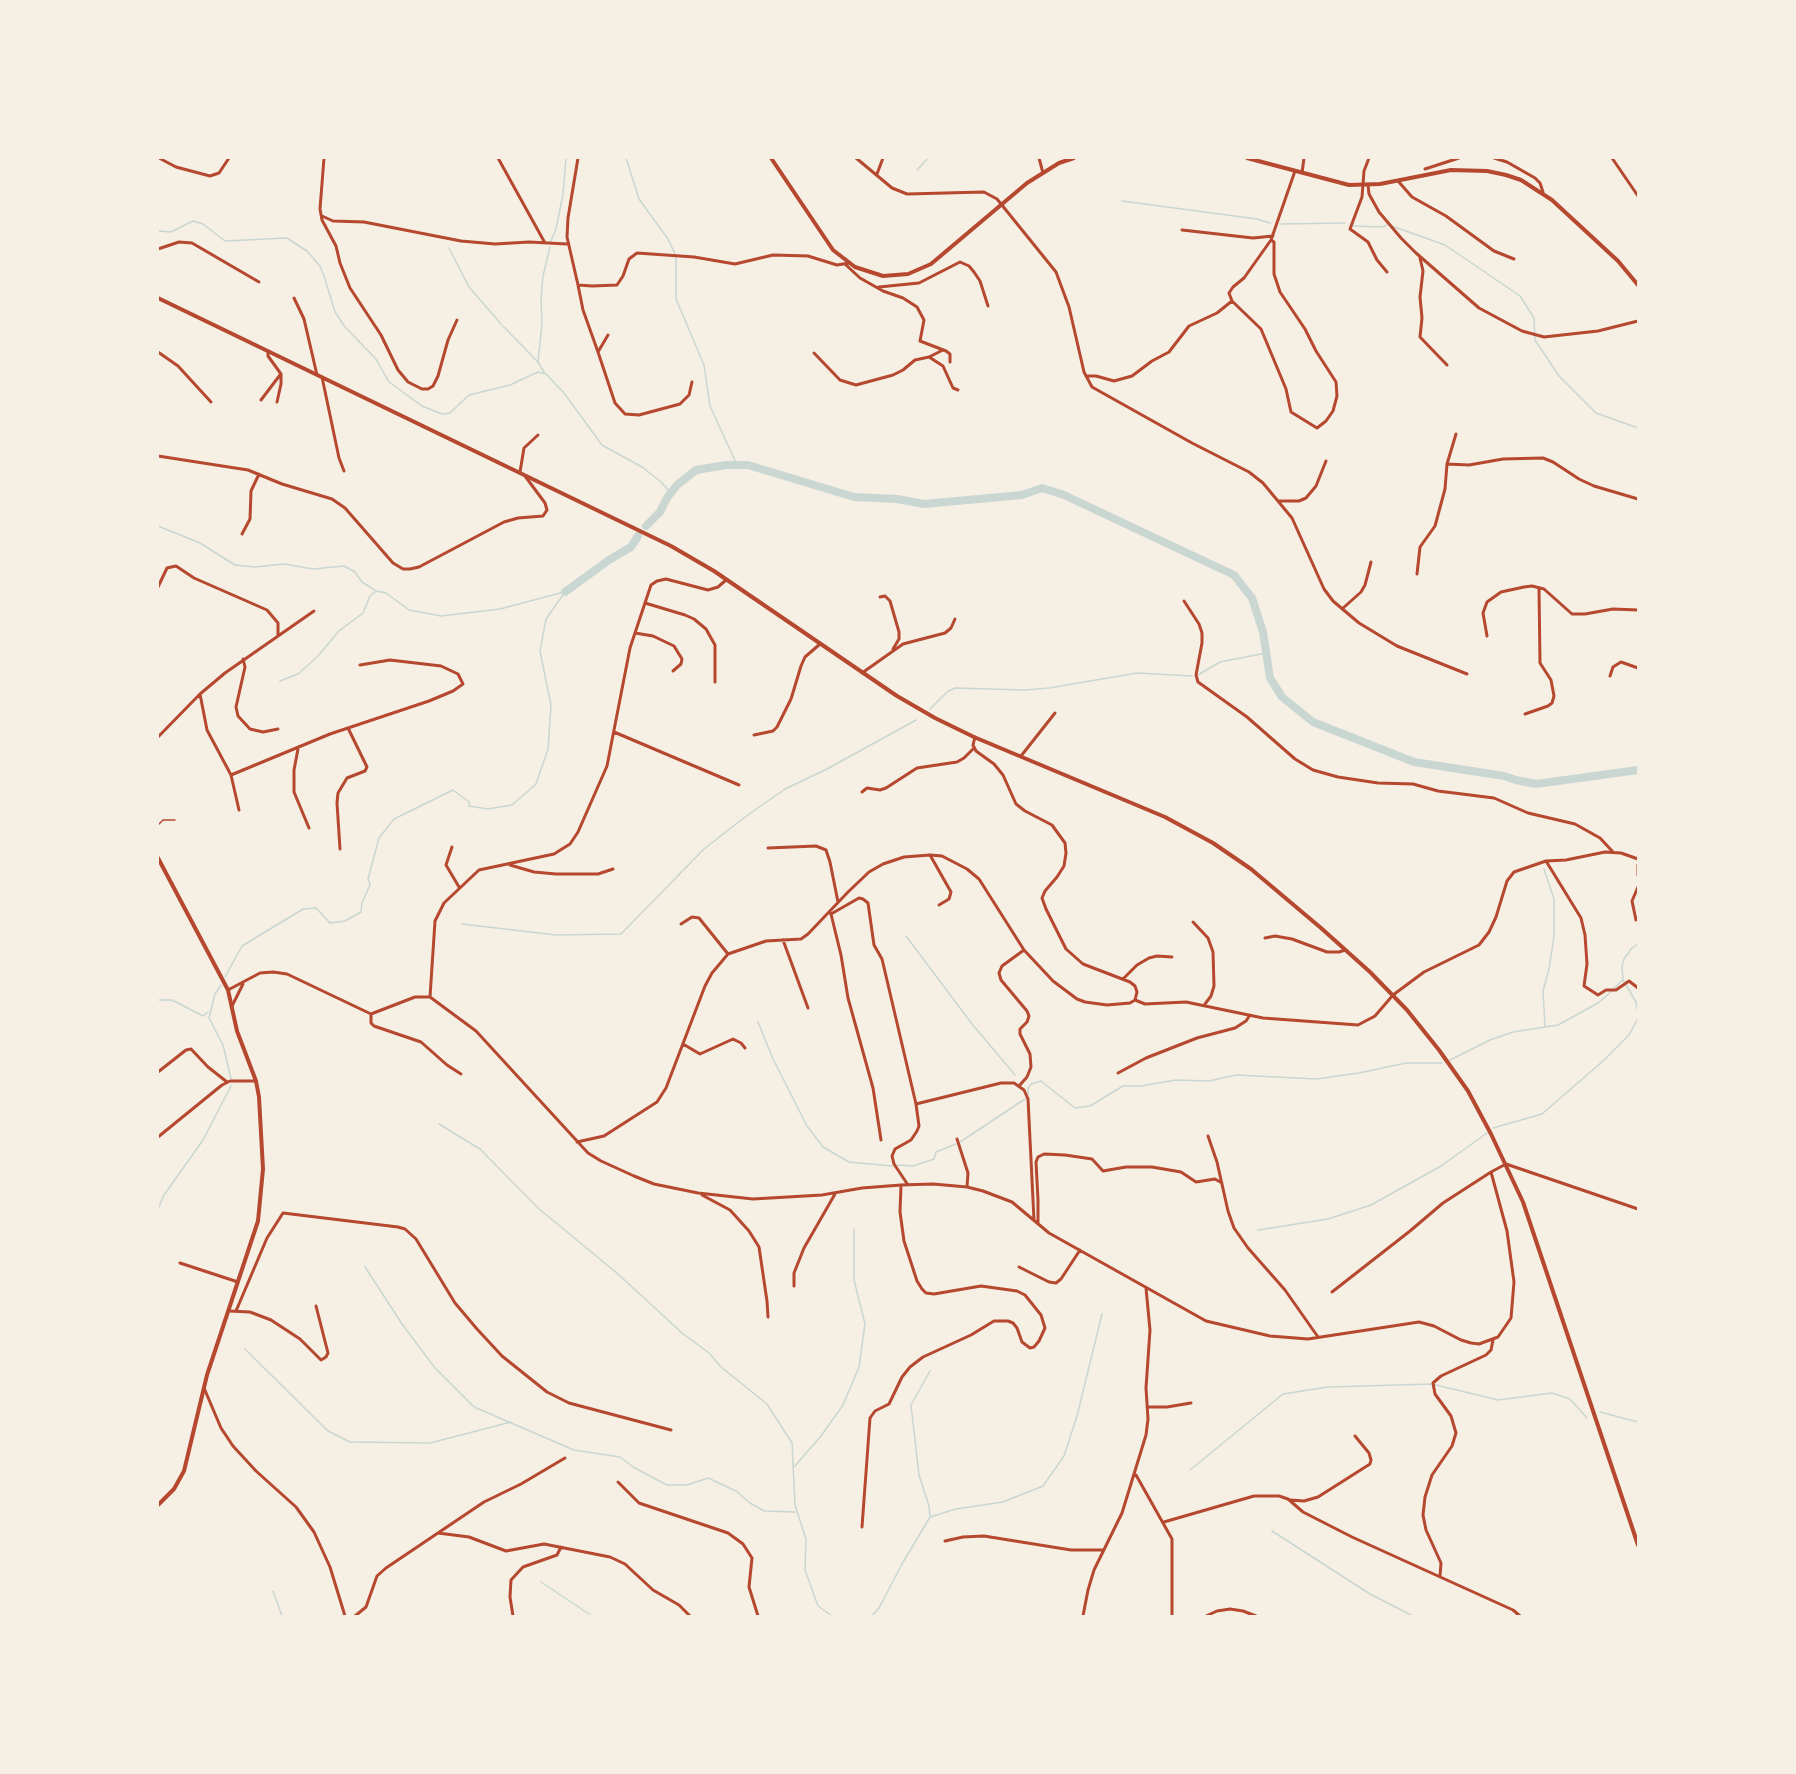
<!DOCTYPE html>
<html>
<head>
<meta charset="utf-8">
<style>
	body { margin:0 }
	#map { position:relative; width:1796px; height:1774px; overflow:hidden; background:#f6efe4; font-family:Commissioner,sans-serif }
	canvas { display:block }
	.frame { position:absolute; inset:0; border:159px solid #f6efe4; pointer-events:none }
</style>
</head>
<body>
<div id="map">
<canvas width="1796" height="1774"></canvas>
<div class="frame"></div>
</div>
<script>
const c = document.querySelector('canvas').getContext('2d');
c.lineJoin = 'round';
const toPath = rows => new Path2D(rows.map(r => 'M' + r).join(''));
function strokePath(path, color, width, dash) { c.strokeStyle = color; c.lineWidth = width; c.lineCap = dash ? 'butt' : 'round'; c.setLineDash(dash || []); c.stroke(path); }
const stream = toPath([
	[626,158,639,199,668,239,676,256,676,299,704,365,710,406,737,465],
	[917,170,928,158],
	[1122,201,1257,219,1270,223],
	[1280,224,1345,223],
	[1353,226,1382,227,1387,225],
	[1392,226,1445,245,1520,296,1534,318,1535,340,1559,376,1596,413,1638,428],
	[158,231,171,232,193,221,203,224,225,241,287,238,307,251,320,266,325,279,335,312,345,327,376,359,389,382,422,406,442,414,450,413,469,395,510,385,538,372,546,374,564,393,602,445,642,467,661,482,671,493],
	[551,241,556,229,563,194,566,158],
	[449,248,469,287,501,324],
	[503,326,538,362,544,372],
	[538,362,542,324,541,299,543,276,550,247],
	[158,526,200,543,235,565,255,567,284,564,313,569,344,566,355,572,362,582,376,591,386,593,409,610,441,616,500,609,564,592],
	[1198,675,1220,662,1266,653],
	[280,681,298,674,318,656,339,631,363,613,370,596,375,592],
	[930,709,947,692,955,688,1025,690,1049,688,1137,673,1192,676],
	[1544,869,1554,899,1554,936,1549,969,1543,991,1545,1027],
	[462,924,556,935,621,934,704,849,745,817,785,789,827,769,916,720],
	[906,936,972,1024,1015,1075],
	[225,977,242,946,303,909,316,908,330,923,345,921,361,912,362,903,370,885,368,879,379,838,394,819,453,790,469,802,469,806,488,809,512,805,536,784,548,749,551,705,540,651,546,619,565,592],
	[1623,980,1636,1002,1638,1014],
	[221,985,215,994,209,1018,223,1045,231,1079],
	[1613,989,1623,980,1622,967,1624,959,1632,948,1638,944],
	[158,1000,172,1000,203,1016,208,1012],
	[758,1022,773,1059,807,1126,823,1147,849,1162,892,1166],
	[1450,1060,1490,1040,1513,1032,1558,1025,1598,1003,1612,991],
	[1028,1096,1028,1088,1031,1084,1041,1081,1075,1108,1090,1106,1123,1086,1141,1086,1176,1080,1209,1081,1236,1075,1316,1079,1359,1073,1406,1063,1442,1063],
	[439,1124,480,1149,538,1208,618,1274,682,1333,709,1353,721,1367,767,1404,792,1443,795,1505,806,1539,805,1570,818,1606,832,1616],
	[1493,1128,1542,1114,1603,1061,1629,1035,1638,1018],
	[960,1142,1025,1099],
	[897,1165,913,1166,934,1159,936,1152,956,1144],
	[158,1209,164,1195,203,1140,231,1086],
	[1258,1230,1328,1219,1371,1205,1441,1166,1487,1133],
	[365,1267,402,1324,435,1368,474,1407,574,1450,620,1457,633,1467,667,1485,687,1485,708,1478,736,1491,750,1503,764,1511,795,1512],
	[245,1349,328,1431,350,1442,430,1443,511,1422],
	[1600,1412,1638,1422],
	[794,1467,821,1436,843,1405,859,1367,865,1324,854,1280,854,1229],
	[1190,1470,1283,1394,1328,1387,1432,1384,1498,1400,1552,1393,1570,1399,1587,1418],
	[930,1516,929,1506,919,1475,911,1405,930,1371],
	[1272,1531,1370,1594,1413,1616],
	[541,1582,592,1616],
	[273,1591,282,1616],
	[872,1616,879,1608,902,1564,930,1517,956,1509,1003,1502,1043,1486,1064,1456,1077,1416,1102,1314]
]);
const river = toPath([
	[646,526,660,512,667,498,677,485,696,470,726,465,748,465,854,497,897,499,924,504,1022,495,1042,488,1064,495,1234,575,1252,598,1263,632,1270,678,1282,697,1313,722,1414,762,1504,776,1516,780,1536,784,1638,770],
	[565,592,609,560,631,547,638,536]
]);
const service = toPath([
	[158,825,163,820,175,820]
]);
const minor = toPath([
	[159,158,176,167,210,176,219,173,229,158],
	[324,158,320,209,322,220,336,246,340,263,350,288,381,335,398,370,408,382,422,389,428,389,433,386,438,376,448,340,457,320],
	[498,158,545,243],
	[578,158,568,218,567,237,578,285,592,286,617,285,623,276,629,259,637,253,694,257,735,264,773,255,808,256,837,265,849,263],
	[856,158,892,188,907,194,984,192,997,199,1056,272,1069,307,1084,372,1092,387,1192,443,1249,472,1263,483,1292,518,1324,589,1333,601,1359,623,1397,646,1467,674],
	[1039,158,1043,173],
	[1369,158,1364,171,1362,197,1350,229,1368,242,1377,260,1387,272],
	[1494,158,1507,162,1535,178,1540,183,1543,192],
	[1612,158,1638,196],
	[1425,169,1459,158],
	[1302,173,1304,158],
	[877,174,883,158],
	[1398,181,1412,197,1446,216,1494,251,1514,259],
	[1368,185,1369,194,1379,212,1401,238,1416,253,1479,308,1522,331,1544,337,1598,331,1638,321],
	[322,216,333,221,364,222,461,241,495,244,529,242,567,244],
	[1182,230,1253,238,1273,236],
	[1271,240,1274,242,1274,274,1280,292,1305,329,1316,351,1336,382,1337,396,1333,411,1326,421,1317,428,1291,412,1286,389,1261,329,1232,301,1229,293,1233,287,1244,278,1271,240,1295,171],
	[158,249,179,242,192,243,259,282],
	[1420,258,1423,271,1420,297,1422,318,1420,337,1447,365],
	[846,265,860,278,883,291,903,298,917,307,924,320,920,341,946,351,950,354,950,362],
	[578,285,583,310,598,352,608,335],
	[879,287,919,283,960,262,969,266,974,272,980,281,988,306],
	[294,298,304,319,317,375],
	[268,351,268,356,281,374,281,384,277,402],
	[158,352,178,366,211,402],
	[598,352,615,403,625,414,639,415,680,404,689,395,692,382],
	[814,353,840,380,856,385,893,375,903,370,915,360,929,357,943,366,953,388,958,390],
	[929,357,943,350],
	[1086,376,1096,376,1114,381,1132,376,1152,361,1169,352,1189,326,1217,313,1232,301],
	[322,377,339,458,344,471],
	[261,400,280,375],
	[158,456,248,470,282,484,332,499,345,508,393,563,403,569,410,569,419,567,504,522,518,518,543,516,547,510,545,503,525,476],
	[1447,464,1469,465,1503,459,1543,458,1553,462,1579,479,1594,486,1638,499],
	[520,472,524,448,538,435],
	[1279,501,1299,501,1306,498,1316,486,1326,461],
	[242,534,250,519,251,491,259,474],
	[1417,574,1420,547,1435,526,1445,489,1447,464,1456,434],
	[158,587,167,568,176,566,194,578,267,610,278,623,278,635],
	[880,597,885,596,890,601,899,632,899,639,893,649],
	[1184,601,1199,624,1202,633,1202,643,1196,675,1198,682,1247,717,1295,759,1313,770,1338,777,1378,783,1413,784,1438,791,1494,798,1528,813,1575,824,1600,838,1613,852],
	[645,603,685,615,694,619,706,629,715,645,715,682],
	[1342,609,1361,592,1365,585,1371,562],
	[635,633,653,636,674,646,682,659,681,664,673,671],
	[1487,636,1483,613,1487,602,1501,592,1524,587,1532,586,1544,589,1572,614,1585,614,1613,609,1638,610],
	[243,659,245,667,236,707,238,716,250,729,263,732,278,729],
	[862,673,903,644,945,633,951,628,955,619],
	[1610,676,1613,667,1621,662,1638,668],
	[200,694,207,730,231,775],
	[1525,714,1548,706,1552,703,1554,696,1551,680,1540,663,1539,588],
	[614,732,739,785],
	[754,735,773,731,777,727,791,699,801,666,805,657,820,644],
	[158,737,200,694,225,673,314,611],
	[298,749,294,770,294,792,309,828],
	[1021,756,1055,713],
	[862,792,867,788,880,790,886,788,917,768,957,762,964,758,974,748],
	[239,810,231,775,330,734,429,701,453,691,463,684,458,674,441,666,390,660,360,665],
	[452,847,446,865,459,887],
	[768,848,816,846,826,850,830,862,838,902],
	[340,849,337,803,338,793,347,778,365,771,367,767,348,728],
	[930,855,951,892,949,899,939,905],
	[1546,861,1581,918,1585,935,1587,964,1584,986,1598,995,1606,990,1616,990,1629,981,1638,988],
	[510,865,534,872,556,874,598,874,613,869],
	[1638,865,1638,875],
	[829,912,831,914,859,898,863,899,868,903,874,945,882,959,916,1104,919,1126,917,1131,911,1140,895,1149,892,1156,894,1164,908,1185],
	[831,914,841,955,848,998,873,1088,881,1140],
	[1636,920,1632,901,1638,887],
	[1193,922,1208,938,1213,952,1214,986,1211,996,1205,1004],
	[681,924,692,917,699,918,728,954],
	[1265,938,1275,936,1292,939,1327,952,1339,952,1345,950],
	[783,940,808,1008],
	[1123,979,1137,965,1149,958,1157,956,1172,957],
	[228,990,260,973,273,972,287,974,371,1014,415,997,430,997,476,1031,588,1153,601,1161,634,1176,654,1184,698,1193,753,1199,822,1195,862,1188,901,1185,933,1184,967,1187,983,1191,1012,1202,1049,1233,1206,1321,1270,1336,1308,1339,1419,1322,1434,1326,1461,1340,1471,1343,1479,1344,1498,1337,1511,1318,1514,1282,1507,1231,1491,1172,1506,1164,1638,1209],
	[430,997,435,921,444,903,479,870,554,854,570,844,578,832,607,766,630,648,651,585,657,581,666,579,708,590,718,587,726,580],
	[1135,1000,1145,1004,1186,1002,1263,1018,1358,1025,1375,1016,1393,995,1424,972,1479,945,1489,932,1496,917,1507,881,1514,872,1546,861,1566,860,1605,852,1621,853,1638,859],
	[232,1006,243,984],
	[371,1014,371,1023,374,1026,421,1042,447,1065,461,1074],
	[683,1044,700,1054,733,1039,741,1043,745,1048],
	[158,1072,186,1050,191,1049,208,1067,227,1082],
	[1118,1073,1146,1058,1197,1038,1235,1028,1246,1021,1250,1015],
	[1019,1086,1027,1077,1031,1067,1030,1054,1020,1034,1020,1029,1027,1022,1029,1016,1027,1011,1001,980,999,973,1002,966,1024,950],
	[916,1104,1001,1083,1014,1083,1024,1090,1028,1099,1034,1220],
	[1208,1136,1217,1162,1228,1211,1234,1228,1248,1248,1285,1290,1318,1337],
	[158,1137,222,1085,230,1081,256,1081],
	[957,1139,968,1173,967,1187],
	[577,1142,604,1136,657,1102,666,1088,705,986,712,973,728,954,766,941,801,939,808,934,848,892,869,872,883,864,904,857,930,855,942,856,967,869,979,879,1024,950,1053,981,1077,999,1085,1002,1107,1005,1130,1003,1135,1000,1137,992,1135,986,1130,982,1083,964,1066,949,1046,909,1042,898,1045,891,1057,877,1064,866,1066,853,1065,843,1052,825,1025,811,1016,804,1003,775,994,764,976,751,973,745,975,737],
	[702,1195,730,1210,749,1231,759,1247,767,1301,768,1317],
	[1038,1223,1038,1200,1036,1162,1038,1157,1044,1154,1065,1155,1092,1159,1103,1171,1126,1167,1152,1167,1181,1172,1196,1182,1215,1179,1222,1183],
	[180,1263,238,1282],
	[1019,1267,1049,1282,1056,1283,1061,1279,1080,1250],
	[794,1286,794,1273,804,1248,835,1194],
	[1332,1292,1410,1231,1443,1203,1491,1172],
	[229,1311,250,1312,271,1320,300,1339,321,1360,326,1357,328,1353,316,1306],
	[236,1311,267,1238,283,1213,398,1227,405,1229,416,1239,455,1303,477,1329,502,1356,547,1392,569,1403,671,1430],
	[204,1388,221,1428,233,1446,256,1471,296,1507,314,1532,330,1567,345,1616],
	[1147,1407,1167,1407,1191,1403],
	[1136,1475,1172,1539,1172,1616],
	[618,1482,639,1503,728,1533,743,1544,752,1558,749,1587,758,1616],
	[1290,1500,1304,1501,1318,1497,1370,1464,1371,1460,1369,1453,1355,1436],
	[1164,1522,1254,1496,1279,1496,1288,1499,1303,1512,1352,1537,1513,1610,1520,1616],
	[862,1527,870,1418,875,1411,889,1404,902,1377,910,1367,923,1357,971,1335,994,1321,1008,1321,1013,1323,1017,1328,1022,1342,1030,1348,1034,1347,1039,1341,1045,1328,1041,1315,1025,1295,1017,1291,981,1286,934,1294,926,1293,922,1289,917,1281,904,1241,900,1212,901,1185],
	[438,1533,469,1537,506,1551,544,1544,610,1557,625,1564,653,1590,679,1605,690,1616],
	[945,1541,963,1537,984,1536,1071,1550,1103,1550],
	[1440,1576,1441,1563,1426,1530,1423,1515,1425,1497,1432,1475,1452,1446,1456,1433,1451,1416,1435,1394,1433,1383,1441,1376,1486,1355,1491,1350,1493,1340],
	[355,1616,366,1607,377,1576,386,1568,484,1502,521,1484,565,1458],
	[513,1616,510,1597,511,1580,523,1567,557,1555,561,1547],
	[1083,1616,1088,1590,1094,1570,1122,1513,1146,1435,1148,1419,1146,1388,1150,1330,1146,1288],
	[1206,1616,1217,1611,1230,1609,1243,1611,1256,1616]
]);
const tertiary = toPath([
	[771,158,833,250,855,267,883,276,908,274,931,264,1027,183,1059,163,1074,158],
	[1247,158,1349,185,1380,184,1451,170,1487,171,1506,175,1521,180,1552,200,1618,261,1638,285],
	[158,858,228,990,237,1031,256,1081,259,1097,263,1169,258,1221,207,1375,184,1471,174,1489,158,1505]
]);
const secondary = toPath([
	[158,298,671,546,714,571,897,696,935,718,974,737,1165,817,1213,843,1251,869,1321,928,1370,972,1407,1010,1439,1050,1468,1091,1491,1134,1523,1202,1638,1545]
]);
strokePath(stream, '#c9d6d2', 1.5);
strokePath(river, '#c9d6d2', 8);
strokePath(service, '#b5482f', 1.5);
strokePath(minor, '#b5482f', 3);
strokePath(tertiary, '#b5482f', 4);
strokePath(secondary, '#b5482f', 4);
</script>
</body>
</html>
